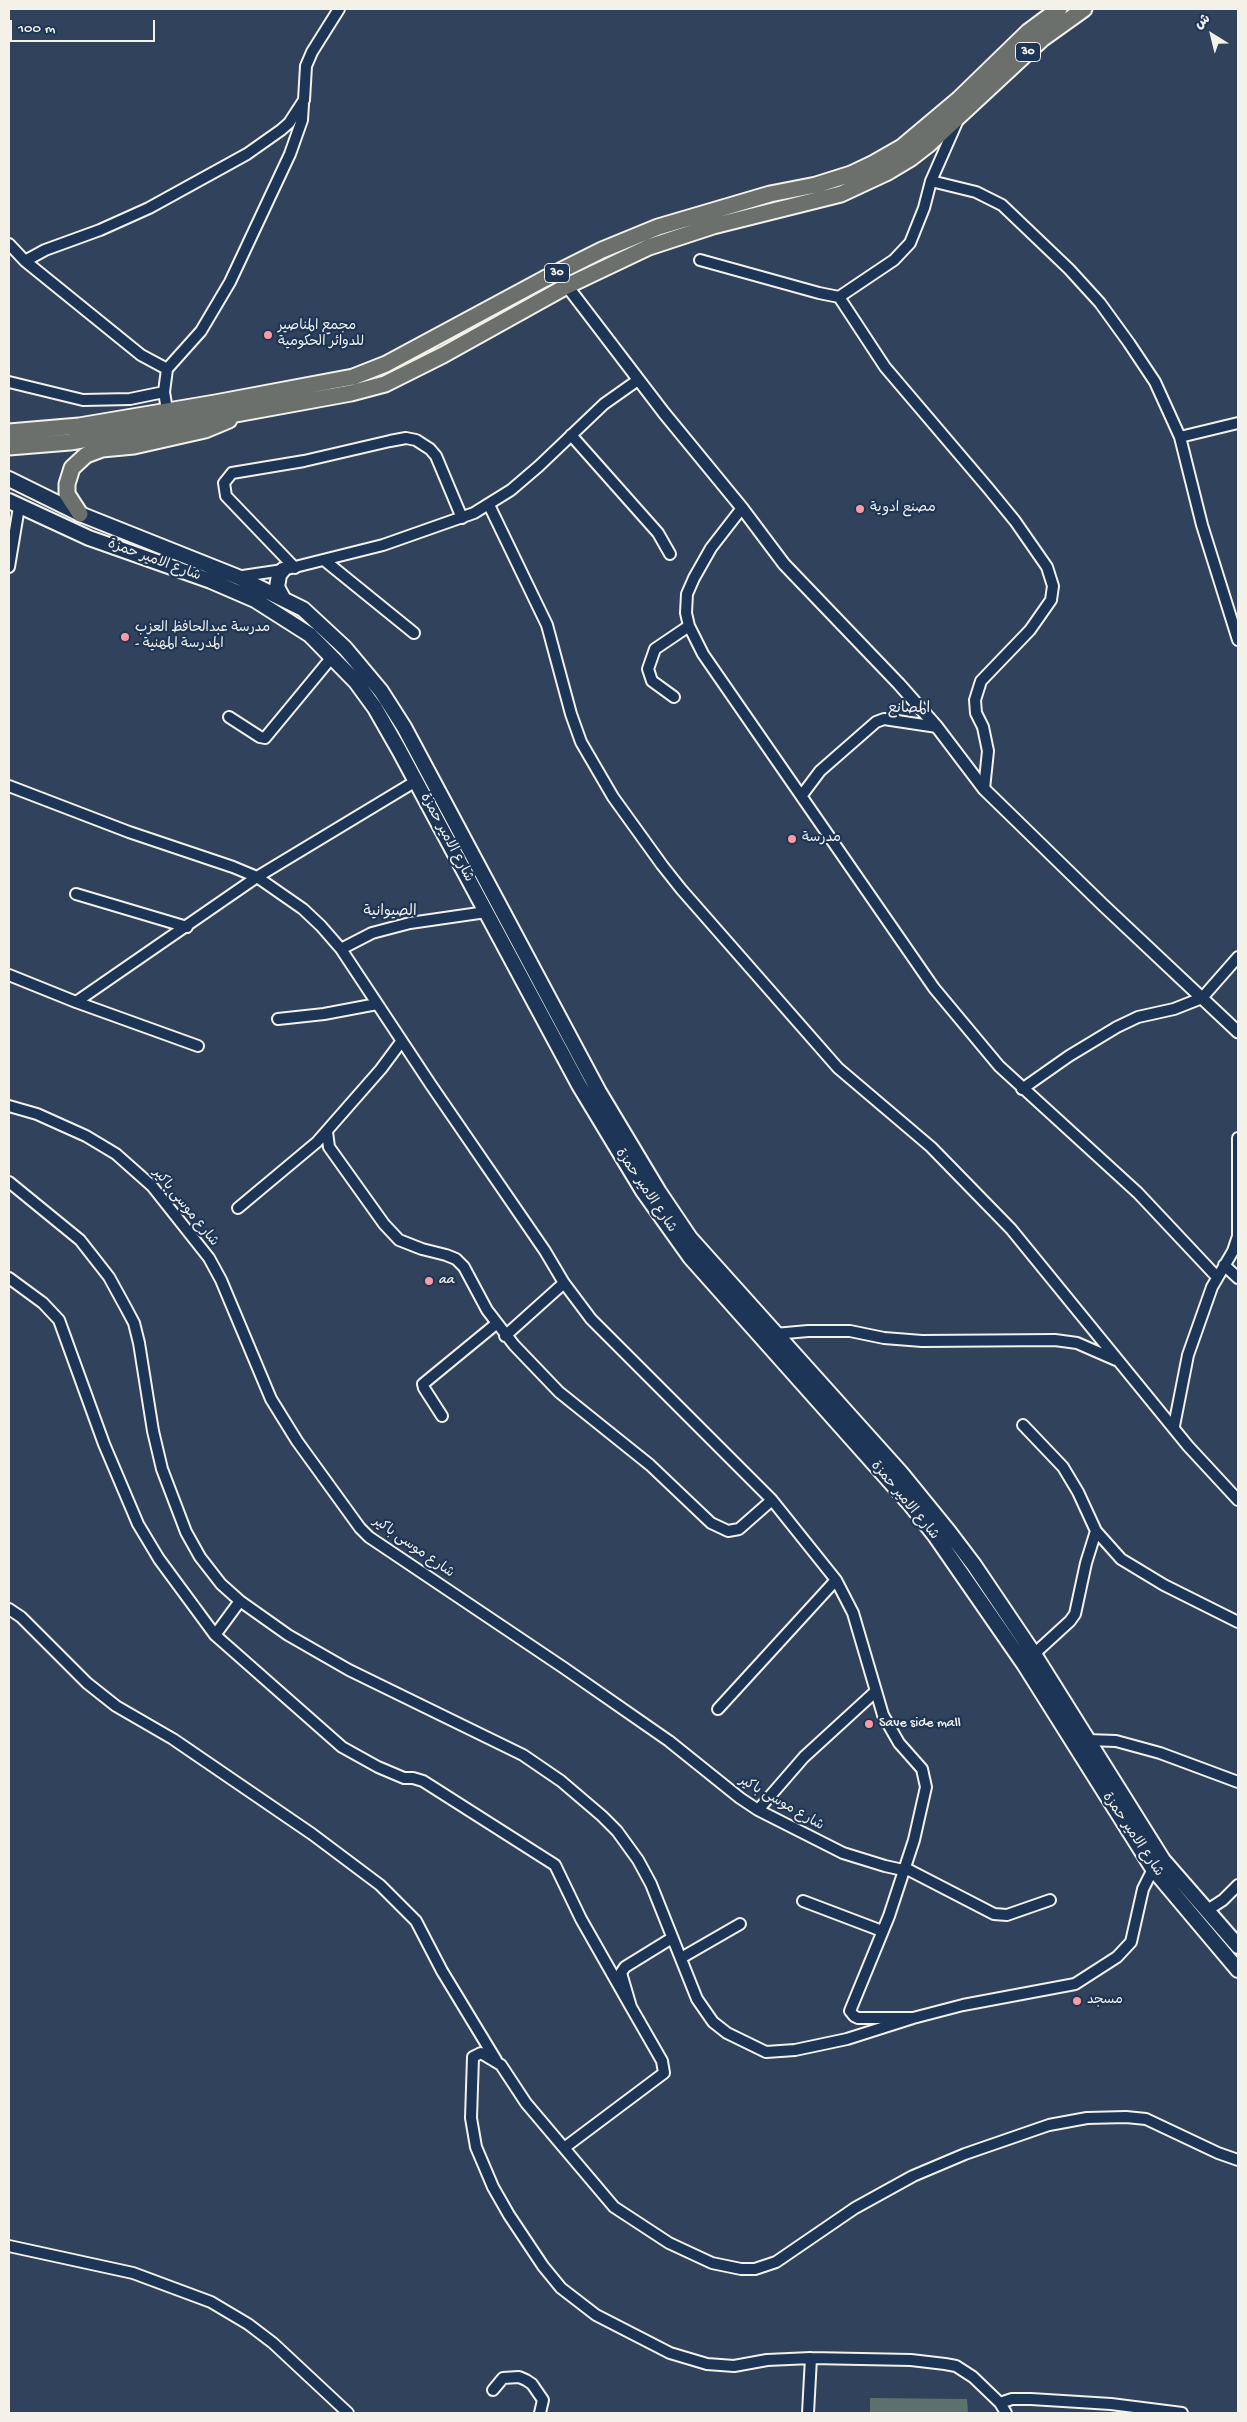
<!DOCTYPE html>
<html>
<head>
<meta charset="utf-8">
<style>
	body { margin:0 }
	#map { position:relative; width:1247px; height:2422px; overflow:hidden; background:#30425c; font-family:"Gochi Hand","Playpen Sans Arabic",sans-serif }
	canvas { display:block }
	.frame { position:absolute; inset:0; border:10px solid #f4f1e8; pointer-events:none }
	.north { position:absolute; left:1187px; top:10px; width:50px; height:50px; -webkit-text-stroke:4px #1d3557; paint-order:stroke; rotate:324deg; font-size:14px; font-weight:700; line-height:20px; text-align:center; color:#f4f1e8 }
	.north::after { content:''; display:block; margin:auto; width:18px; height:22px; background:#f4f1e8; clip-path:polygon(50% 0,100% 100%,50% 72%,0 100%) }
	.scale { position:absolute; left:10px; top:20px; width:145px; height:22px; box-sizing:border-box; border:2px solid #f4f1e8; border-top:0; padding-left:6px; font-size:15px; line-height:18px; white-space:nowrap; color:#f4f1e8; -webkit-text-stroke:4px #1d3557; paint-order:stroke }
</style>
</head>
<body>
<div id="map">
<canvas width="1247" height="2422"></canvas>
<div class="frame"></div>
<div class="north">ش</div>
<div class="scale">100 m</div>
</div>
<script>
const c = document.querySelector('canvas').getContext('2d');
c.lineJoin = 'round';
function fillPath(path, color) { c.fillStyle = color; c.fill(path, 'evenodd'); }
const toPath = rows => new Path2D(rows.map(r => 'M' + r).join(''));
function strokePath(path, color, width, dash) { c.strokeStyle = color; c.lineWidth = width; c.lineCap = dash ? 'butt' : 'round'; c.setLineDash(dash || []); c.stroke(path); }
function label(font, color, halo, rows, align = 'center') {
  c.font = font + ' "Gochi Hand","Playpen Sans Arabic",sans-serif'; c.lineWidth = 4.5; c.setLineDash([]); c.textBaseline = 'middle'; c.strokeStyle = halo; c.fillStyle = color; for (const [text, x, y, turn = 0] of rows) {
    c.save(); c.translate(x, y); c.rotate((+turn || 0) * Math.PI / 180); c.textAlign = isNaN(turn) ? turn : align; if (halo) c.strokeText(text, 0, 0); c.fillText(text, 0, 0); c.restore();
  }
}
const green = toPath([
	[870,2398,967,2399,968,2413,870,2413]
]);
const minor = toPath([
	[931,181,976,192,1002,205,1069,269,1100,303,1129,343,1155,382,1180,437,1202,525,1238,640],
	[9,244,25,261,141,355,167,369,164,392,167,410],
	[700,260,819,293,839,297,885,367,988,488,1015,521,1047,567,1053,586,1051,600,1030,630,981,681,975,700,976,713,983,727,988,751,984,789],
	[25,261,45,250,100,230,149,208,247,154,281,130,289,123,304,100,306,66,312,52,339,9],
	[839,297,894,260,910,243,924,208,931,181,957,122],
	[167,369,201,331,230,282,290,154,302,120,303,104],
	[9,382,83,400,130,399,164,392],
	[571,435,658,533,670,554],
	[1180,437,1238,423],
	[489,505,547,625,571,714,581,742,613,797,662,865,681,889,838,1068,931,1147,1011,1229,1188,1446,1238,1500],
	[742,508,711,548,694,578,687,594,686,613,689,626,703,654,934,988,999,1066,1138,1193,1217,1277],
	[324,560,414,633],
	[9,567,19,507],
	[295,568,226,496,224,483,232,473,304,461,390,441,406,438,416,440,430,449,436,456,462,518],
	[236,577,283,570,383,545,474,513,511,490,539,466,604,404,638,380],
	[674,697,652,681,648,669,655,649,689,626],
	[229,717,260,737,265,738,332,657],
	[9,786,129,832,233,867,257,877,303,909,321,926,341,949,431,1085,545,1251,564,1283,591,1319,772,1500,836,1580,853,1613,883,1715,899,1743,922,1769,926,1787,914,1840,889,1916,850,2011,854,2016,858,2018,913,2018],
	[802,795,820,771,876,722,884,719,937,727],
	[76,894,187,927],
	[341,949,372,933,410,923,486,912],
	[9,975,76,1002,198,1046],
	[76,1002,257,877,416,781],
	[278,1019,324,1014,377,1004],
	[1022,1089,1069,1056,1117,1027,1138,1017,1174,1009,1202,998,1238,957],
	[9,1106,37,1114,86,1136,116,1154,152,1186,209,1258,221,1280,271,1399,297,1441,360,1528,369,1537,564,1668,669,1741,740,1798,758,1810,843,1853,885,1866,903,1870,905,1868],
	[327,1132,329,1147,384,1224,399,1240,422,1249,446,1255,456,1259,464,1267,487,1310,514,1345,559,1392,650,1465,711,1523,728,1531,739,1529,772,1500],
	[9,1182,80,1240,109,1277,126,1308,134,1323,139,1343,153,1431,162,1469,186,1532,200,1557,221,1584,240,1601,288,1635,349,1670,523,1755,561,1781,602,1816,617,1831,638,1860,651,1884,697,1999,713,2022,727,2033,766,2052,795,2050,847,2039,913,2018,963,2005,1075,1984,1117,1957,1131,1942,1143,1889,1153,1869],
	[238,1208,317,1142,381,1069,401,1042],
	[1224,1265,1238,1278],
	[9,1278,43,1303,59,1320,104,1444,138,1524,159,1559,215,1635,342,1747,378,1767,404,1778,413,1778,423,1781,555,1865,581,1919,631,2007],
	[775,1334,808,1331,850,1331,884,1338,922,1341,1055,1340,1077,1343,1116,1360],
	[505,1336,564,1283],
	[442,1416,424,1388,423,1384,496,1324],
	[1023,1425,1063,1467,1078,1492,1096,1531,1121,1559,1164,1585,1238,1622],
	[1174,1426,1188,1355,1212,1287,1233,1251,1238,1236,1238,1138],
	[9,1609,21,1617,87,1683,116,1706,173,1739,312,1834,380,1885,416,1921,442,1971,496,2060],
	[215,1635,240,1601],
	[1034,1654,1070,1621,1075,1614,1086,1563,1096,1531],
	[718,1709,836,1580],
	[1087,1740,1116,1741,1160,1753,1238,1782],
	[758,1810,804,1757,875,1692],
	[905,1868,994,1914,1007,1915,1050,1900],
	[803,1901,882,1931],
	[1206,1911,1223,1900,1238,1885],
	[681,1958,740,1924],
	[564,2148,664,2073,662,2061,631,2007,621,1973,625,1967,672,1938],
	[9,2246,133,2273,211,2302,248,2324,273,2343,348,2413],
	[493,2390,503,2378,519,2377,526,2380,532,2384,543,2400,540,2413],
	[1000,2403,1012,2399,1031,2399,1111,2404,1182,2413],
	[808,2413,811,2358],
	[1006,2413,1000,2403,973,2377,956,2366,945,2364,911,2360,811,2358,767,2360,734,2366,707,2364,670,2353,596,2315,561,2288,543,2266,509,2215,493,2187,476,2147,471,2118,473,2057,481,2053,501,2065,526,2103,614,2207,669,2243,712,2263,741,2269,755,2269,776,2262,855,2208,913,2176,965,2154,1049,2125,1087,2118,1126,2117,1146,2119,1218,2153,1238,2160]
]);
const tertiary = toPath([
	[567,286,664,413,742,508,784,564,899,684,937,727,984,789,1103,905,1238,1032]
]);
const secondary = toPath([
	[9,479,80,514,238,577,303,609,345,648,381,691,404,727,599,1092,659,1192,690,1238,901,1473,949,1532,974,1565,1034,1654,1163,1860,1238,1946],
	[9,501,89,538,211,581,255,600,310,635,356,682,375,708,399,750,579,1085,643,1191,690,1257,910,1504,936,1537,1024,1664,1153,1869,1238,1970],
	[283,598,277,587,279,575,283,570]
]);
const primary = toPath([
	[9,432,79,426,215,403,353,377,386,364,544,279,602,250,658,227,770,194,816,185,851,174,874,163,902,147,959,99,1028,32,1059,9],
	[9,447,70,442,175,425,351,393,385,384,443,355,567,286,649,247,713,226,841,194,886,173,911,158,929,144,1042,39,1084,9],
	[80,514,67,494,67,484,72,468,86,455,102,449,134,446,205,430,229,420]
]);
const markers = [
	[268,335,5,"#ff9aa2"],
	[860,509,5,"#ff9aa2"],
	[125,637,5,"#ff9aa2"],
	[792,839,5,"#ff9aa2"],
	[429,1281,5,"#ff9aa2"],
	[869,1724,5,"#ff9aa2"],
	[1077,2001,5,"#ff9aa2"]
];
const shields = [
	[1028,52,25],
	[557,273,25]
];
const shieldNames = [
	["30",1028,52],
	["30",557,273]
];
const poiNames = [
	["مجمع المناصير",278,327],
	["للدوائر الحكومية",278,343],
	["مصنع ادوية",870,509],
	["مدرسة عبدالحافظ العزب",135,629],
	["- المدرسة المهنية",135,645],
	["مدرسة",802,839],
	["aa",439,1281],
	["Save side mall",879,1724],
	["مسجد",1087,2001]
];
const streetNames = [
	["شارع الامير حمزة",154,561,20],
	["شارع الامير حمزة",446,838,62],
	["شارع الامير حمزة",645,1191,56],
	["شارع موسى باكير",185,1208,51],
	["شارع الامير حمزة",904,1501,50],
	["شارع موسى باكير",413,1548,35],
	["شارع موسى باكير",781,1804,30],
	["شارع الامير حمزة",1132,1835,56]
];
const neighbourhoodNames = [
	["المصانع",909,710],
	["الصيوانية",390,913]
];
fillPath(green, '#5c716c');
strokePath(minor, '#f4f1e8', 14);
strokePath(tertiary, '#f4f1e8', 15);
strokePath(secondary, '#f4f1e8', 18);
strokePath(primary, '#f4f1e8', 19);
strokePath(minor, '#1d3557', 10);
strokePath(tertiary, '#1d3557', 11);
strokePath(secondary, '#1d3557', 14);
strokePath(primary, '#6b706d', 15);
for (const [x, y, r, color] of markers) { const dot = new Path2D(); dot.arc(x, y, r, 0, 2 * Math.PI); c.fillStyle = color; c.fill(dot); strokePath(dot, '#1d3557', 2); }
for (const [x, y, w] of shields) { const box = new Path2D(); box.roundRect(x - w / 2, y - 9.5, w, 19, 4); c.fillStyle = '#1d3557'; c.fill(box); strokePath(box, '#f4f1e8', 1); }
label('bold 12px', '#f4f1e8', null, shieldNames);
label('14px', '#f4f1e8', '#1d3557', poiNames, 'left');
label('14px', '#f4f1e8', '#1d3557', streetNames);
label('15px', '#f4f1e8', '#1d3557', neighbourhoodNames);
</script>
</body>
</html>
